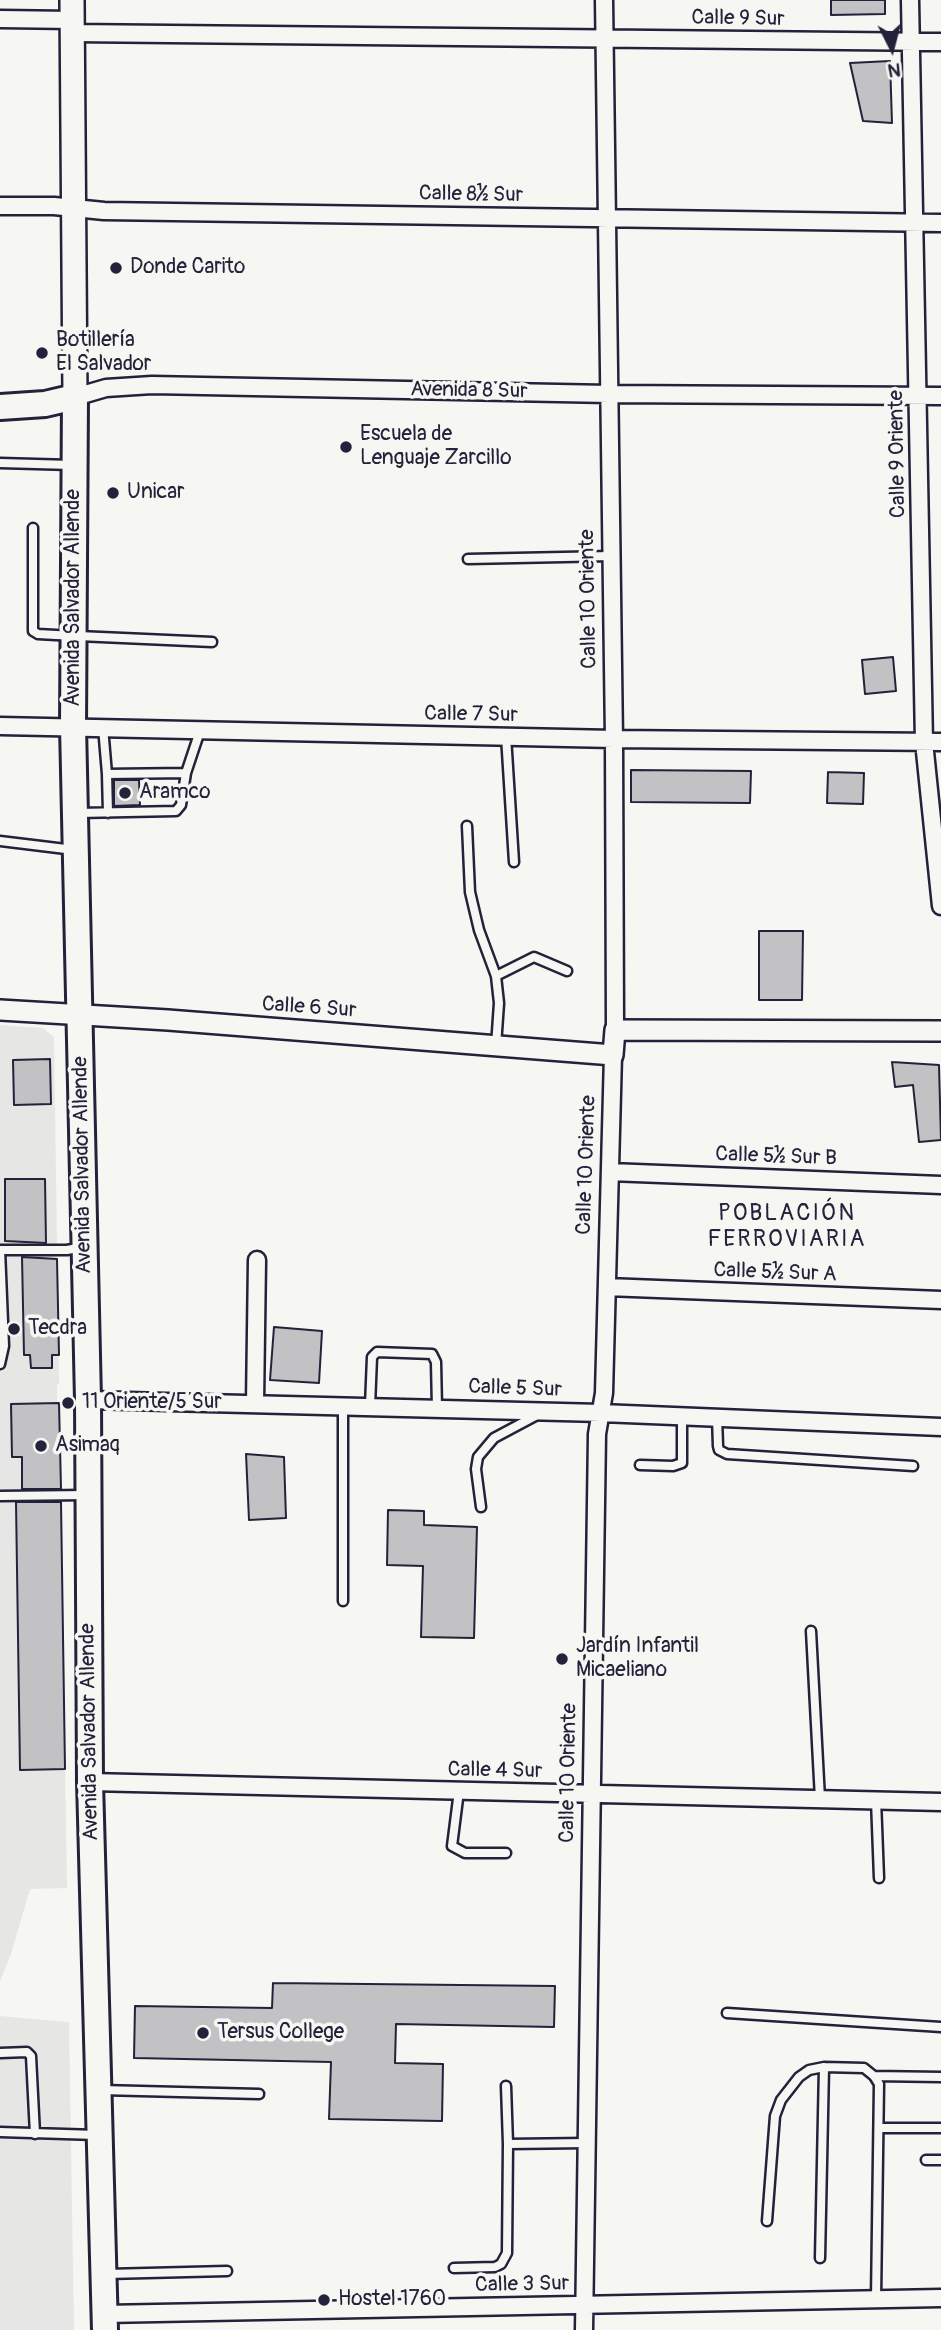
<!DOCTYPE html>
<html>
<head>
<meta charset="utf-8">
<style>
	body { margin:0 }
	#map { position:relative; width:941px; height:2330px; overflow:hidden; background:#f6f6f2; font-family:Pangolin,sans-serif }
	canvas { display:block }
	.north { position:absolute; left:857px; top:14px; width:70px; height:70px; -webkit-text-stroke:5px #f6f6f2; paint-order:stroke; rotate:174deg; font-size:19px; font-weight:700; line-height:28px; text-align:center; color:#22223b }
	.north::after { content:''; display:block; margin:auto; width:24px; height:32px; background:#22223b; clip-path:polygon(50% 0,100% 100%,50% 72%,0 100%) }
</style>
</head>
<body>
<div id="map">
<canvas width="941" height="2330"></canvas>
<div class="north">N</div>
</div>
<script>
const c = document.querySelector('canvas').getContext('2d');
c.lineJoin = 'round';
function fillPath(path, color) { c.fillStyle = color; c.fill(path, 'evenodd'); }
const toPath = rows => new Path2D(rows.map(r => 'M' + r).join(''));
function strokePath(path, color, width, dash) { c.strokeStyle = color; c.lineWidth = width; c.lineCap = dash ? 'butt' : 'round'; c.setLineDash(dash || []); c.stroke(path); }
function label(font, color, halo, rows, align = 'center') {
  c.font = font + ' Pangolin,sans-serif'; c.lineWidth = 7; c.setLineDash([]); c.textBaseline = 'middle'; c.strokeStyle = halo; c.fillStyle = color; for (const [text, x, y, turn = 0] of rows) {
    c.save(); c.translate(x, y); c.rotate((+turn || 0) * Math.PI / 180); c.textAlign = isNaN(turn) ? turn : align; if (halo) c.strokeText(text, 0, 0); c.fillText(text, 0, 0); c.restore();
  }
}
const built = toPath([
	[0,1025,43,1028,54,1037,59,1384,57,1384,57,1402,59,1403,67,1888,30,1889,11,1954,0,1981],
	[0,2016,69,2022,74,2330,0,2330]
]);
const building = toPath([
	[831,0,885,0,885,14,831,15,831,0],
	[890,61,892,123,863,121,850,63,890,61],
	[893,657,896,691,865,694,862,660,893,657],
	[631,770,751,771,750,803,631,802,631,770],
	[828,772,864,773,863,804,827,803,828,772],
	[114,780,139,780,140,805,114,806,114,780],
	[759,931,803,931,802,1000,759,1000,759,931],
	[50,1059,51,1104,14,1105,13,1060,50,1059],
	[892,1062,939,1065,941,1140,919,1142,913,1085,895,1087,892,1062],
	[5,1179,45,1179,46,1243,5,1241,5,1179],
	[22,1257,57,1259,59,1355,52,1355,52,1368,31,1368,30,1355,24,1355,22,1257],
	[274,1327,322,1331,319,1383,270,1380,274,1327],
	[59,1403,61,1489,22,1489,22,1457,12,1457,11,1404,59,1403],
	[246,1454,284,1457,286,1518,249,1520,246,1454],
	[16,1502,61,1502,65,1769,20,1770,16,1502],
	[388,1510,424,1511,424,1525,477,1527,474,1638,421,1637,423,1566,387,1565,388,1510],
	[273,1983,555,1986,554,2027,396,2024,395,2063,443,2064,442,2121,329,2119,331,2062,134,2058,135,2006,272,2008,273,1983]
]);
const service = toPath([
	[0,463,72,465],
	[33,528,33,631,38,634,56,635,212,642],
	[468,559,611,556],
	[103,727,107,774,186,773],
	[506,736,514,862],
	[107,774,108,813],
	[78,813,176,811,181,805,186,773,200,731],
	[467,826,470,892,479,930,496,976,499,1003,496,1046],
	[0,841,74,850],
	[496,976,534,957,567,971],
	[0,1364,4,1346,0,1250,67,1250,83,1247],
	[343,1406,343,1601],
	[370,1406,372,1357,377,1352,432,1354,436,1362,437,1408],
	[717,1417,718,1446,719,1450,727,1454,913,1466],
	[640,1465,673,1466,682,1463,682,1416],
	[0,1496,86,1495],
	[481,1507,476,1469,478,1457,494,1438,539,1414],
	[811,1631,820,1799],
	[459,1791,452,1846,465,1853,506,1853],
	[876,1800,879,1878],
	[727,2013,941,2027],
	[0,2053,27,2052,31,2056,35,2134],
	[874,2076,941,2077],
	[506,2086,508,2144],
	[101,2090,259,2094],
	[879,2128,941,2128],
	[0,2132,97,2135],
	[926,2160,941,2160],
	[767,2221,775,2116,781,2100,799,2077,809,2070,824,2067],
	[820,2258,824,2067,864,2068,874,2076,879,2084,876,2299],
	[454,2268,495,2267,501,2264,507,2253,508,2144,587,2143],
	[107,2274,227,2271]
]);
const minor = toPath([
	[604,0,614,739,615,1030],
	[910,0,924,742,941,906],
	[0,19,73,20],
	[73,33,941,42],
	[0,206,54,206,104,211,941,223],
	[75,397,106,388,152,385,609,394,941,396],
	[0,726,614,739,941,742],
	[610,1172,941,1185],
	[607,1287,941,1300],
	[88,1400,601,1413,941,1427],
	[255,1403,257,1260],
	[90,1782,941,1802],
	[104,2314,941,2298],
	[584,2330,597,1434,604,1393,613,1055]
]);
const tertiary = toPath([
	[0,1010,168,1020,613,1055,615,1030,941,1031]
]);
const secondary = toPath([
	[72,0,75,397]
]);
const primary = toPath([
	[0,407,45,404,75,397,73,726,88,1400,90,1782,105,2330]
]);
const markers = [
	[116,268,7,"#22223b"],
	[42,353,7,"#22223b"],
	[346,447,7,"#22223b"],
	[113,493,7,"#22223b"],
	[125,793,7,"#22223b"],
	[14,1329,7,"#22223b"],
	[68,1403,7,"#22223b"],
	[41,1446,7,"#22223b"],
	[562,1659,7,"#22223b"],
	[203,2033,7,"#22223b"],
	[324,2300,7,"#22223b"]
];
const streetNames = [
	["Calle 9 Sur",738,19,1],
	["Calle 8½ Sur",471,195,1],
	["Avenida 8 Sur",469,391,1],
	["Calle 9 Oriente",898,454,-91],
	["Avenida Salvador Allende",74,598,-90],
	["Calle 10 Oriente",589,599,-91],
	["Calle 7 Sur",471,715,1],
	["Calle 6 Sur",309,1008,4],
	["Calle 5½ Sur B",776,1157,2],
	["Avenida Salvador Allende",83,1165,-91],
	["Calle 10 Oriente",587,1165,-88],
	["Calle 5½ Sur A",775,1273,2],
	["Calle 5 Sur",515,1389,2],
	["Avenida Salvador Allende",90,1732,-91],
	["Calle 4 Sur",495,1771,1],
	["Calle 10 Oriente",569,1773,-89],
	["Calle 3 Sur",522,2285,-1]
];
const poiNames = [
	["Donde Carito",130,268],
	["Botillería",56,341],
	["El Salvador",56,365],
	["Escuela de",360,435],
	["Lenguaje Zarcillo",360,459],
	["Unicar",127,493],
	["Aramco",139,793],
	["Tecdra",28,1329],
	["11 Oriente/5 Sur",82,1403],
	["Asimaq",55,1446],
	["Jardín Infantil",576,1647],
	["Micaeliano",576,1671],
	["Tersus College",217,2033],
	["Hostel 1760",338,2300]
];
const neighbourhoodNames = [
	["POBLACIÓN",787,1214],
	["FERROVIARIA",787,1240]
];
fillPath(built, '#e6e6e4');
fillPath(building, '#c2c2c4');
strokePath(building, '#22223b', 2);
strokePath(service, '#22223b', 13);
strokePath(minor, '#22223b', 21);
strokePath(tertiary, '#22223b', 24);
strokePath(secondary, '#22223b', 28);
strokePath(primary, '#22223b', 30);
strokePath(service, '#f6f6f2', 8);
strokePath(minor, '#f6f6f2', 16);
strokePath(tertiary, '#f6f6f2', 19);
strokePath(secondary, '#f6f6f2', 23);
strokePath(primary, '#f6f6f2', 24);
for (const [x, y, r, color] of markers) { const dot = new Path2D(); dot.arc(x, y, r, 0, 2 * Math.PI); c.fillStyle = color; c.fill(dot); strokePath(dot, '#f6f6f2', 2.5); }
label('21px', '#22223b', '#f6f6f2', streetNames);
label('21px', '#22223b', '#f6f6f2', poiNames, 'left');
c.letterSpacing = '2px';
label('23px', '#22223b', '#f6f6f2', neighbourhoodNames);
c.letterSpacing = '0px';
</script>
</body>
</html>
